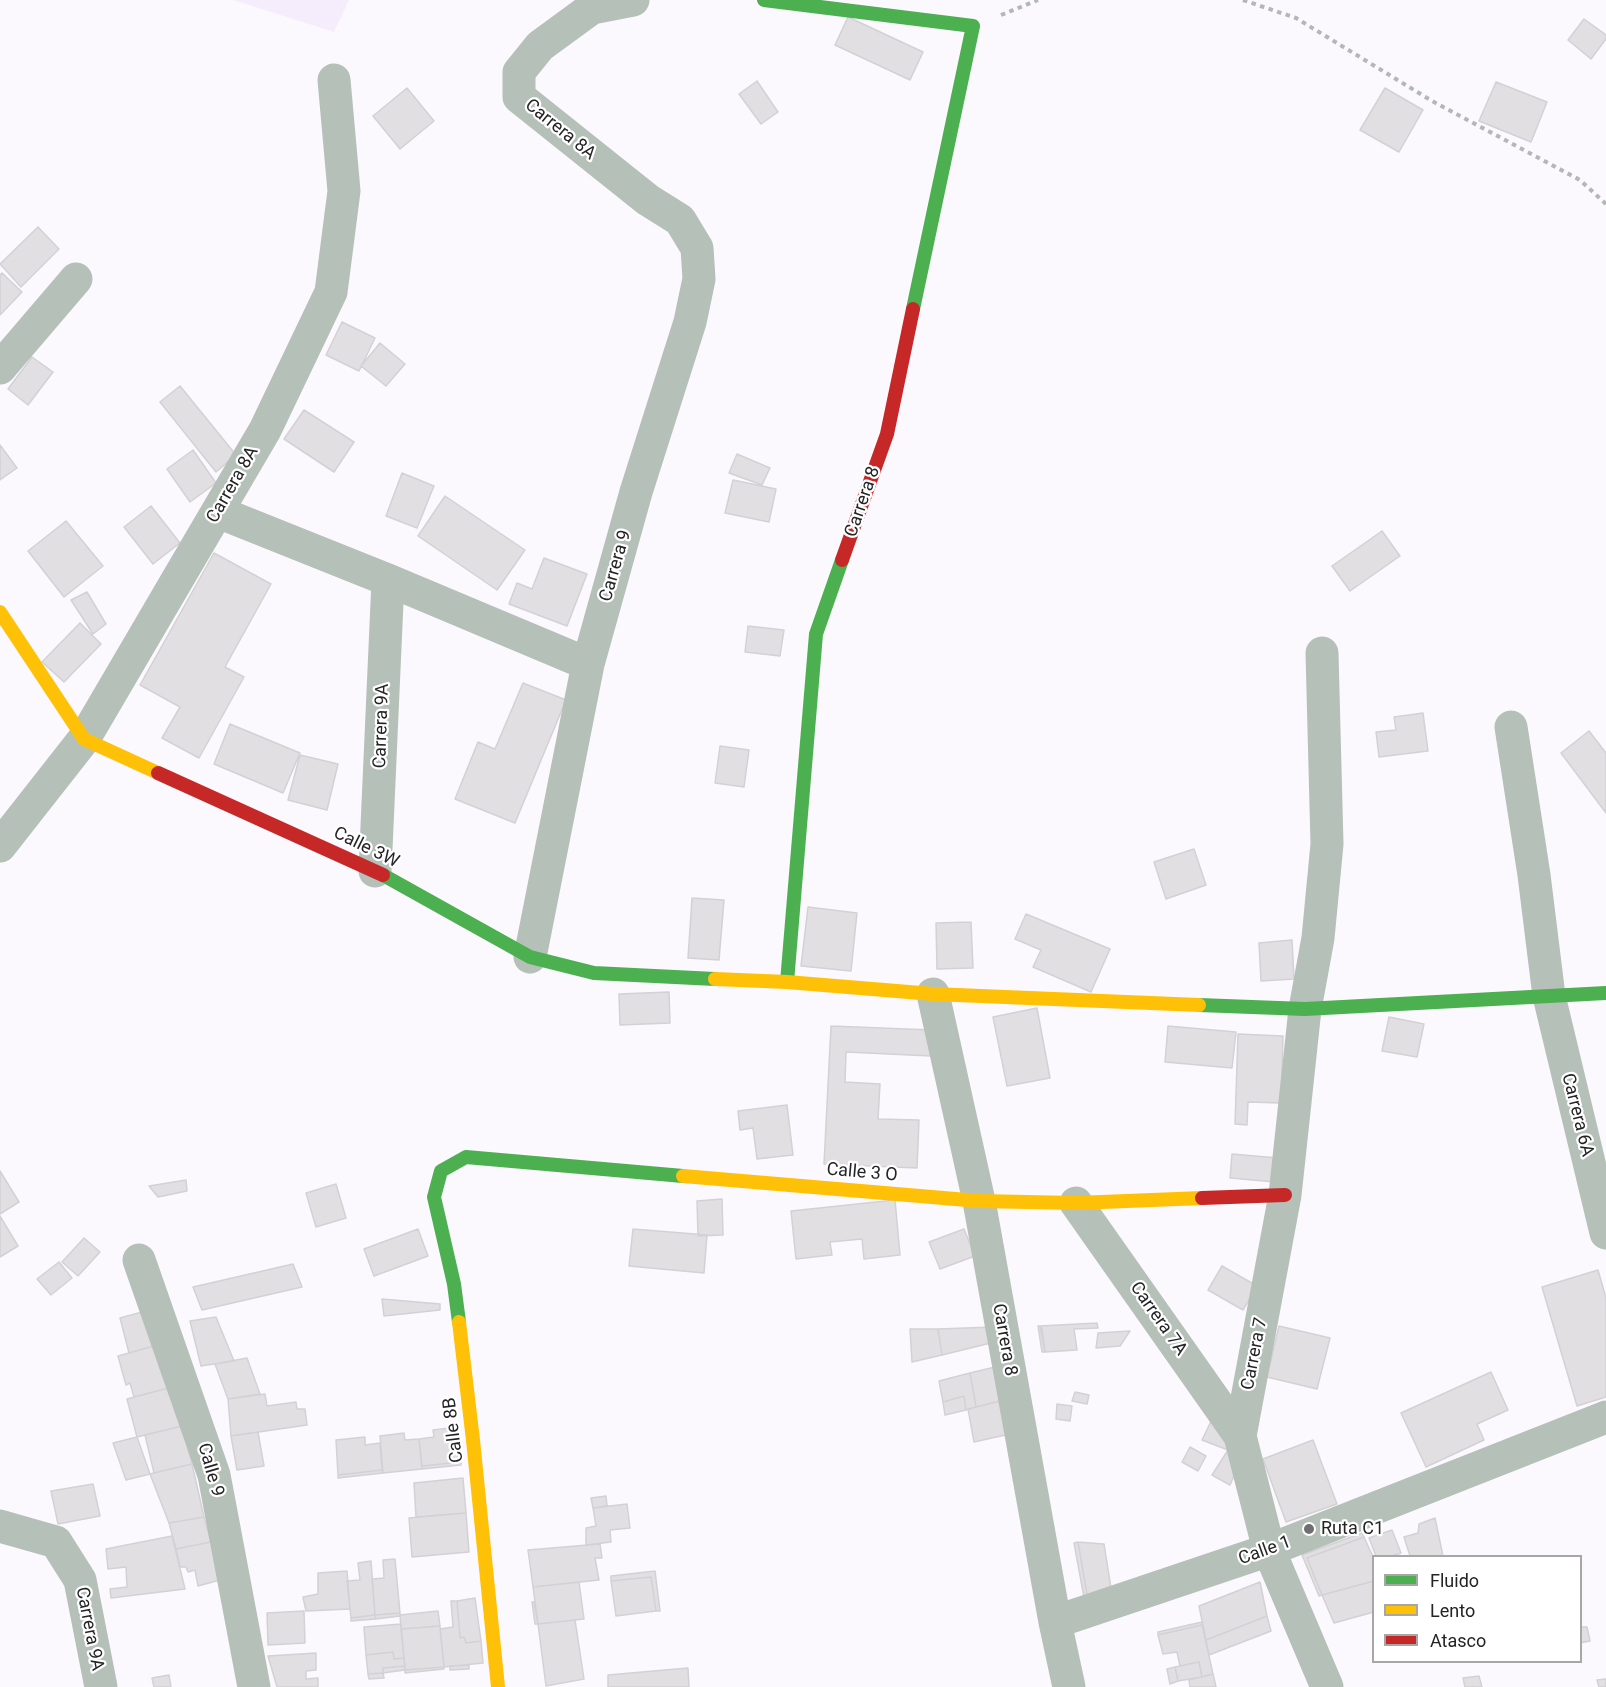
<!DOCTYPE html>
<html>
<head>
<meta charset="utf-8">
<style>
	body { margin:0 }
	#map { position:relative; width:1606px; height:1687px; overflow:hidden; background:#fcf9fe; font-family:Roboto,sans-serif }
	canvas { display:block }
	.legend { position:absolute; left:1372px; top:1555px; width:210px; height:108px; box-sizing:border-box; background:#fff; border:2px solid #a7a7a8; margin:0; padding:8px 10px; list-style:none; font-size:18px; color:#242326 }
	.legend li { display:flex; align-items:center; gap:12px; height:30px }
	.legend b { width:30px; border:2px solid #a7a7a8 }
</style>
</head>
<body>
<div id="map">
<canvas width="1606" height="1687"></canvas>
<ul class="legend">
<li><b style="height:8px;background:#4caf50"></b>Fluido</li>
<li><b style="height:8px;background:#ffc107"></b>Lento</li>
<li><b style="height:8px;background:#c62828"></b>Atasco</li>
</ul>
</div>
<script>
const c = document.querySelector('canvas').getContext('2d');
c.lineJoin = 'round';
function fillPath(path, color) { c.fillStyle = color; c.fill(path, 'evenodd'); }
const toPath = rows => new Path2D(rows.map(r => 'M' + r).join(''));
function strokePath(path, color, width, dash) { c.strokeStyle = color; c.lineWidth = width; c.lineCap = dash ? 'butt' : 'round'; c.setLineDash(dash || []); c.stroke(path); }
function label(font, color, halo, rows, align = 'center') {
  c.font = font + ' Roboto,sans-serif'; c.lineWidth = 4.5; c.setLineDash([]); c.textBaseline = 'middle'; c.strokeStyle = halo; c.fillStyle = color; for (const [text, x, y, turn = 0] of rows) {
    c.save(); c.translate(x, y); c.rotate((+turn || 0) * Math.PI / 180); c.textAlign = isNaN(turn) ? turn : align; if (halo) c.strokeText(text, 0, 0); c.fillText(text, 0, 0); c.restore();
  }
}
const green = toPath([
	[233,0,349,0,334,32]
]);
const building = toPath([
	[848,17,923,52,910,80,835,45,848,17],
	[1584,19,1606,35,1606,39,1591,59,1568,40,1584,19],
	[757,81,778,112,761,124,739,94,757,81],
	[1496,82,1547,102,1531,142,1479,121,1496,82],
	[407,88,434,121,400,149,373,116,407,88],
	[1385,88,1423,110,1399,152,1360,130,1385,88],
	[38,227,59,249,21,287,0,264,38,227],
	[2,273,22,292,0,315,0,275,2,273],
	[342,322,375,338,359,371,326,355,342,322],
	[380,343,405,364,386,386,361,366,380,343],
	[32,357,53,372,28,405,8,389,32,357],
	[180,386,236,455,216,472,160,402,180,386],
	[304,410,354,442,334,472,284,439,304,410],
	[0,445,17,468,0,480,0,445],
	[193,450,216,483,190,502,167,469,193,450],
	[737,454,770,468,762,485,729,473,737,454],
	[402,473,434,486,417,528,386,516,402,473],
	[733,480,776,489,769,522,725,513,733,480],
	[445,496,525,550,497,590,418,536,445,496],
	[151,506,180,543,153,564,124,527,151,506],
	[66,521,103,566,64,597,28,551,66,521],
	[1382,531,1400,556,1350,591,1332,566,1382,531],
	[214,553,271,584,225,667,244,677,199,758,162,738,180,707,140,685,214,553],
	[544,558,587,574,567,626,509,604,517,583,532,589,544,558],
	[87,592,106,624,93,634,71,600,87,592],
	[80,623,101,644,64,682,42,662,80,623],
	[748,626,784,630,780,656,745,652,748,626],
	[523,683,566,700,515,823,455,799,478,742,495,749,523,683],
	[1423,713,1428,751,1379,757,1376,732,1396,730,1394,717,1423,713],
	[230,724,300,753,283,793,214,764,230,724],
	[1589,731,1606,753,1606,813,1561,753,1589,731],
	[720,746,749,750,744,787,715,783,720,746],
	[300,755,338,764,327,810,288,800,300,755],
	[1194,849,1206,885,1166,899,1154,862,1194,849],
	[692,898,724,900,719,960,688,958,692,898],
	[808,907,857,913,851,971,801,966,808,907],
	[1026,914,1110,949,1091,992,1033,967,1041,950,1015,939,1026,914],
	[971,922,973,968,937,969,936,923,971,922],
	[1292,940,1294,979,1261,981,1259,943,1292,940],
	[669,992,670,1023,620,1025,619,994,669,992],
	[1037,1008,1050,1078,1007,1086,993,1017,1037,1008],
	[1389,1017,1424,1024,1417,1057,1382,1051,1389,1017],
	[831,1026,932,1030,931,1056,846,1052,845,1082,880,1084,878,1119,919,1120,917,1168,824,1164,831,1026],
	[1168,1026,1236,1032,1232,1068,1165,1062,1168,1026],
	[1238,1034,1283,1036,1281,1103,1248,1102,1247,1125,1235,1124,1238,1034],
	[787,1105,793,1155,757,1159,753,1128,740,1130,738,1111,787,1105],
	[1232,1154,1278,1158,1275,1182,1230,1178,1232,1154],
	[0,1171,19,1202,0,1214,0,1171],
	[186,1180,187,1191,158,1197,149,1186,186,1180],
	[336,1184,346,1218,316,1227,306,1193,336,1184],
	[722,1199,723,1235,698,1236,697,1201,722,1199],
	[895,1200,900,1255,864,1259,862,1239,830,1242,832,1255,796,1259,791,1211,895,1200],
	[0,1216,18,1246,0,1257,0,1216],
	[418,1229,428,1256,374,1276,364,1249,418,1229],
	[633,1229,707,1235,704,1273,629,1266,633,1229],
	[964,1229,975,1256,940,1269,929,1242,964,1229],
	[84,1238,100,1252,78,1276,62,1262,84,1238],
	[59,1262,72,1278,51,1295,37,1279,59,1262],
	[293,1264,302,1287,202,1310,193,1287,293,1264],
	[1222,1266,1257,1286,1243,1310,1208,1290,1222,1266],
	[1598,1270,1606,1298,1606,1397,1577,1406,1542,1287,1598,1270],
	[382,1299,440,1304,440,1310,384,1316,382,1299],
	[153,1309,161,1344,129,1353,120,1318,153,1309],
	[216,1317,234,1361,201,1366,190,1321,216,1317],
	[1097,1323,1098,1328,1074,1329,1077,1350,1045,1352,1040,1326,1097,1323],
	[1038,1326,1040,1326,1042,1329,1045,1352,1042,1352,1038,1326],
	[1279,1326,1330,1338,1317,1389,1267,1377,1279,1326],
	[993,1327,995,1342,942,1355,938,1329,993,1327],
	[910,1329,938,1329,942,1355,912,1362,910,1329],
	[1130,1331,1120,1346,1096,1348,1098,1333,1130,1331],
	[161,1344,172,1387,134,1397,130,1383,126,1385,118,1356,161,1344],
	[247,1358,260,1394,228,1399,215,1364,247,1358],
	[999,1366,1004,1400,976,1407,970,1373,999,1366],
	[1491,1372,1508,1410,1477,1424,1484,1440,1426,1467,1401,1413,1491,1372],
	[970,1373,976,1407,966,1410,964,1396,943,1402,939,1381,970,1373],
	[172,1387,182,1426,137,1437,127,1399,172,1387],
	[1075,1392,1089,1395,1087,1404,1072,1401,1075,1392],
	[265,1394,267,1406,296,1402,297,1409,305,1409,307,1425,231,1436,228,1399,265,1394],
	[964,1396,966,1410,945,1415,943,1402,964,1396],
	[1004,1400,1010,1434,974,1442,968,1409,1004,1400],
	[1057,1404,1072,1406,1070,1421,1056,1419,1057,1404],
	[1215,1413,1243,1455,1230,1485,1212,1475,1228,1450,1202,1440,1215,1413],
	[182,1426,192,1464,154,1473,145,1435,182,1426],
	[458,1427,461,1462,422,1466,419,1439,434,1437,433,1430,458,1427],
	[258,1432,264,1466,237,1470,231,1436,258,1432],
	[404,1433,405,1440,419,1439,422,1469,383,1473,380,1436,404,1433],
	[137,1437,150,1474,126,1480,113,1443,137,1437],
	[365,1437,365,1445,380,1443,382,1470,338,1475,336,1440,365,1437],
	[1313,1440,1337,1504,1286,1522,1263,1459,1313,1440],
	[1190,1447,1206,1456,1198,1471,1182,1462,1190,1447],
	[461,1462,461,1465,422,1469,422,1466,461,1462],
	[192,1464,204,1517,169,1523,150,1474,192,1464],
	[382,1470,383,1473,338,1478,338,1475,382,1470],
	[463,1478,466,1513,416,1517,414,1483,463,1478],
	[93,1484,100,1516,58,1524,51,1491,93,1484],
	[606,1496,607,1506,593,1508,591,1498,606,1496],
	[627,1504,630,1528,610,1530,611,1542,586,1545,586,1528,596,1526,593,1508,627,1504],
	[466,1513,469,1552,412,1557,409,1518,466,1513],
	[204,1517,211,1542,176,1549,169,1523,204,1517],
	[1435,1518,1443,1556,1410,1556,1404,1537,1418,1533,1419,1524,1435,1518],
	[1392,1530,1401,1553,1392,1556,1376,1556,1369,1538,1392,1530],
	[1362,1533,1364,1537,1307,1558,1322,1595,1319,1596,1302,1555,1362,1533],
	[172,1536,185,1589,111,1598,110,1589,127,1587,126,1567,108,1569,106,1549,172,1536],
	[1364,1537,1374,1559,1374,1581,1322,1595,1307,1558,1364,1537],
	[211,1542,220,1580,198,1586,195,1570,188,1572,186,1567,180,1567,176,1549,211,1542],
	[1078,1542,1088,1600,1085,1603,1074,1543,1078,1542],
	[1078,1542,1104,1544,1112,1594,1088,1600,1078,1542],
	[600,1544,602,1558,595,1558,599,1580,533,1587,528,1550,600,1544],
	[395,1559,400,1613,375,1615,372,1579,384,1578,383,1560,395,1559],
	[371,1561,375,1615,351,1618,347,1581,360,1580,358,1563,371,1561],
	[347,1571,350,1609,306,1611,303,1597,318,1594,318,1573,347,1571],
	[655,1571,660,1611,656,1611,651,1577,611,1581,611,1576,655,1571],
	[651,1577,656,1611,616,1616,611,1581,651,1577],
	[1374,1581,1374,1612,1334,1623,1322,1595,1374,1581],
	[579,1582,584,1619,538,1624,533,1587,579,1582],
	[1260,1582,1267,1616,1206,1640,1199,1606,1260,1582],
	[475,1598,481,1641,466,1643,464,1637,460,1638,457,1601,475,1598],
	[451,1601,457,1601,460,1638,464,1637,466,1643,481,1641,483,1663,444,1667,440,1629,453,1627,451,1601],
	[532,1602,534,1602,538,1624,535,1624,532,1602],
	[304,1611,305,1643,268,1645,267,1613,304,1611],
	[438,1611,440,1626,401,1629,400,1615,438,1611],
	[400,1613,400,1616,376,1619,375,1615,400,1613],
	[375,1615,376,1619,351,1621,351,1618,375,1615],
	[1267,1616,1271,1631,1209,1655,1206,1640,1267,1616],
	[575,1620,584,1679,546,1686,538,1624,575,1620],
	[1202,1622,1202,1625,1158,1635,1158,1632,1202,1622],
	[401,1624,404,1658,394,1659,393,1652,366,1655,364,1627,401,1624],
	[1202,1625,1213,1674,1202,1677,1199,1662,1180,1666,1177,1652,1163,1654,1158,1635,1202,1625],
	[440,1626,444,1667,405,1670,401,1629,440,1626],
	[1580,1627,1587,1627,1590,1641,1580,1643,1580,1627],
	[393,1652,394,1659,404,1658,405,1666,383,1668,383,1673,368,1674,366,1655,393,1652],
	[316,1653,316,1670,306,1671,306,1679,318,1678,318,1687,277,1687,268,1656,316,1653],
	[1199,1662,1202,1677,1178,1681,1175,1667,1199,1662],
	[469,1665,469,1669,450,1670,450,1666,469,1665],
	[405,1666,405,1670,383,1673,383,1668,405,1666],
	[444,1667,444,1669,405,1673,405,1670,444,1667],
	[1175,1667,1178,1681,1170,1684,1167,1669,1175,1667],
	[688,1668,689,1687,608,1687,608,1675,688,1668],
	[383,1673,384,1678,369,1679,368,1674,383,1673],
	[1213,1674,1216,1687,1190,1687,1189,1680,1213,1674],
	[169,1675,171,1687,154,1687,152,1678,169,1675],
	[1479,1676,1482,1687,1465,1687,1463,1678,1479,1676],
	[1606,1679,1606,1687,1599,1687,1597,1680,1606,1679]
]);
const path = toPath([
	[1243,0,1296,18,1432,101,1580,180,1606,204],
	[1001,15,1038,0]
]);
const street = toPath([
	[0,368,76,279],
	[218,512,388,580,588,664],
	[1322,653,1327,844,1318,938,1305,1009,1285,1195,1240,1436,1269,1550,1327,1687],
	[1511,727,1534,875,1549,996,1606,1233],
	[0,846,84,739,265,430,331,292,344,191,334,80],
	[375,871,388,580],
	[530,957,588,664,636,492,690,322,699,279,697,248,680,220,648,200,519,97,519,72,540,46,592,8,633,0],
	[933,994,979,1201,1055,1622,1069,1687],
	[1076,1203,1240,1436],
	[139,1260,214,1475,254,1687],
	[0,1526,56,1542,80,1580,101,1687],
	[1055,1622,1269,1550,1606,1417]
]);
const fast = toPath([
	[764,0,973,26,913,309],
	[383,875,530,957,594,973,715,979],
	[787,982,816,634,842,560],
	[1199,1005,1305,1009,1606,993],
	[459,1322,454,1284,434,1197,441,1171,466,1157,683,1176]
]);
const slow = toPath([
	[0,612,84,739,158,773],
	[715,979,787,982,933,994,1199,1005],
	[683,1176,979,1201,1076,1203,1202,1198],
	[459,1322,473,1440,498,1687]
]);
const jam = toPath([
	[842,560,887,434,913,309],
	[158,773,383,875],
	[1202,1198,1285,1195]
]);
const markers = [
	[1309,1529,6,"#706e72"]
];
const streetNames = [
	["Carrera 8A",560,130,39],
	["Carrera 8A",233,485,-60],
	["Carrera 8",863,502,-71],
	["Carrera 9",616,566,-74],
	["Carrera 9A",382,726,-88],
	["Calle 3W",366,848,26],
	["Carrera 6A",1577,1115,76],
	["Calle 3 O",862,1173,5],
	["Carrera 7A",1158,1319,55],
	["Carrera 8",1004,1340,80],
	["Carrera 7",1255,1354,-79],
	["Calle 8B",454,1430,-97],
	["Calle 9",210,1470,74],
	["Calle 1",1265,1551,-20],
	["Carrera 9A",89,1629,79]
];
const poiNames = [
	["Ruta C1",1321,1529]
];
fillPath(green, '#f5edfc');
fillPath(building, '#e2dfe3');
strokePath(building, '#d3d1d5', 1.5);
strokePath(path, '#b3b8b5', 4, [4.5, 4.5]);
strokePath(street, '#b5c0b8', 33);
strokePath(fast, '#4caf50', 14);
strokePath(slow, '#ffc107', 14);
strokePath(jam, '#c62828', 14);
for (const [x, y, r, color] of markers) { const dot = new Path2D(); dot.arc(x, y, r, 0, 2 * Math.PI); c.fillStyle = color; c.fill(dot); strokePath(dot, '#fff', 2); }
label('18px', '#242326', '#fff', streetNames);
label('18px', '#242326', '#fff', poiNames, 'left');
</script>
</body>
</html>
